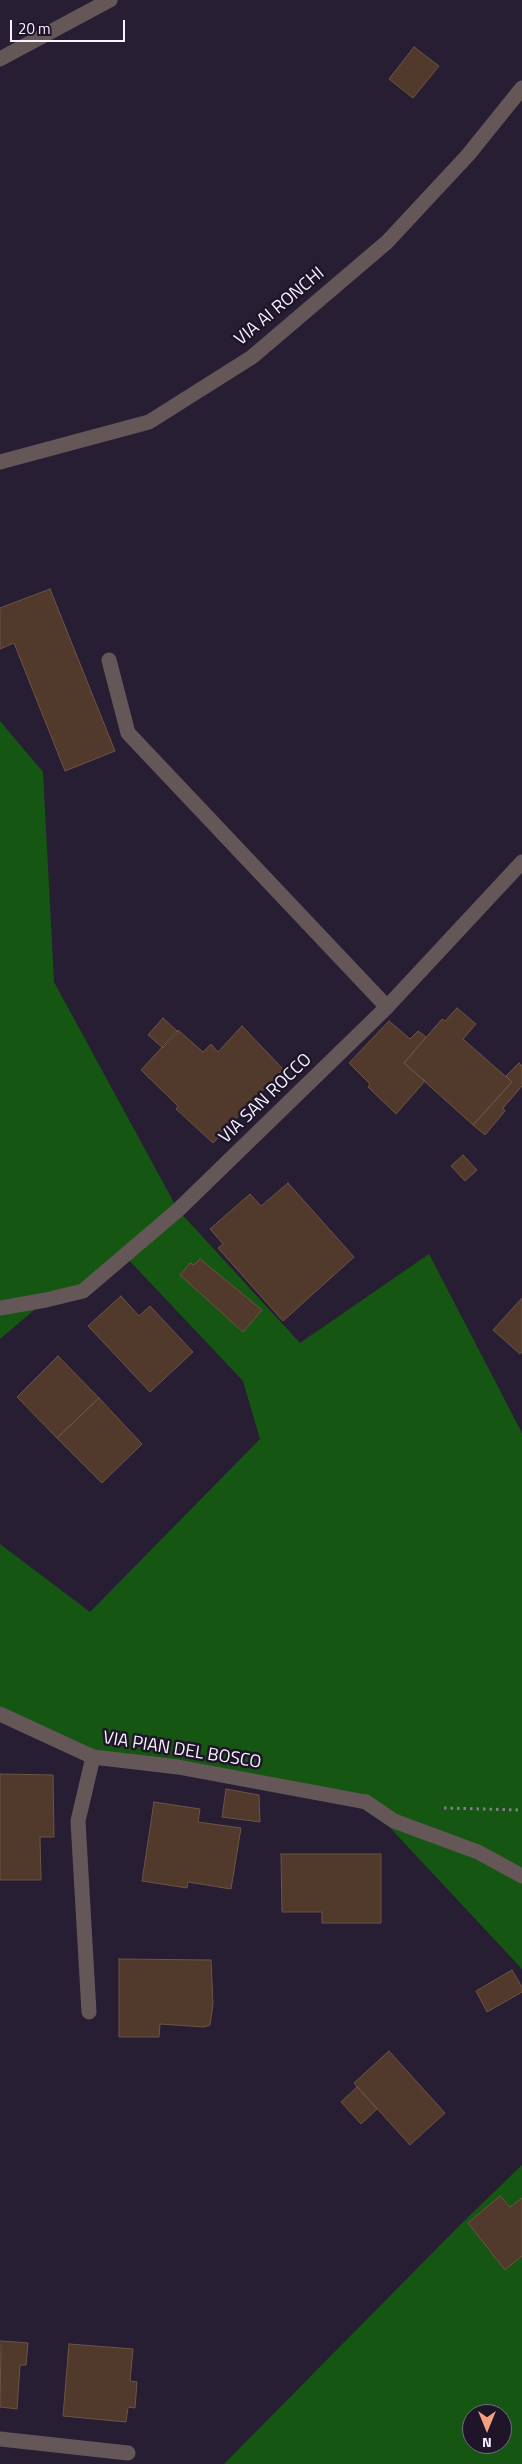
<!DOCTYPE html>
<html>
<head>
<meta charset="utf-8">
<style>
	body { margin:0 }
	#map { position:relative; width:522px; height:2464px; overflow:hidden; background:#281e34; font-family:"Titillium Web",sans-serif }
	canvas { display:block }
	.north { position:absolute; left:462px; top:2404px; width:50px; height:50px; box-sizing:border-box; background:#1e1529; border:1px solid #756d7e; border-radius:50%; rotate:180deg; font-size:14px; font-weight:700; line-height:20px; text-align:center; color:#f7f2fe }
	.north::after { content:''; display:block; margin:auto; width:18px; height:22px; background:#f2a080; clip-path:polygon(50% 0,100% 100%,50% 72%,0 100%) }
	.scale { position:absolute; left:10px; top:20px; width:115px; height:22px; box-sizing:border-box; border:2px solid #f7f2fe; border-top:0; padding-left:6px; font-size:15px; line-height:18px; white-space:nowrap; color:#f7f2fe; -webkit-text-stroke:4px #1e1529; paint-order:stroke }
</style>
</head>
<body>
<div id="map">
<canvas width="522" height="2464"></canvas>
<div class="north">N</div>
<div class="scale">20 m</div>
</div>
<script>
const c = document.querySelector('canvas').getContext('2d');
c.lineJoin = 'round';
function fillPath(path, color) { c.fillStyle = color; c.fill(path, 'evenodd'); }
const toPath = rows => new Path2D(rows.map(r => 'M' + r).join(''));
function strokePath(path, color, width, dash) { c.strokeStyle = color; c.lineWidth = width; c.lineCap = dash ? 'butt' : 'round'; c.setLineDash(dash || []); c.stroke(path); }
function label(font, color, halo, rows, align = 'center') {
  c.font = font + ' "Titillium Web",sans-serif'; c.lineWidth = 5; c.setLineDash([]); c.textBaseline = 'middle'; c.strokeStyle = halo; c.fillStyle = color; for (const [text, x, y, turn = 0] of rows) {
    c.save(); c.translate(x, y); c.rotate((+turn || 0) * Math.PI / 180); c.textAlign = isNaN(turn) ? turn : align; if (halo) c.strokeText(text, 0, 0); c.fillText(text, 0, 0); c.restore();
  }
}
const forest = toPath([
	[0,721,43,772,54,982,178,1210,300,1343,429,1254,522,1433,522,1969,366,1802,93,1757,0,1714,0,1544,90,1612,260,1439,243,1381,125,1256,83,1291,46,1300,0,1339],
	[522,2165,522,2464,224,2464,461,2224],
	[472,2414,502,2414,502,2444,472,2444]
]);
const building = toPath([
	[414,47,439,66,413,98,389,79,414,47],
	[50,589,115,751,65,771,14,643,0,649,0,608,50,589],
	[457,1008,476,1024,463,1039,512,1082,473,1125,404,1063,442,1019,445,1021,457,1008],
	[163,1018,178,1032,163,1048,148,1035,163,1018],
	[389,1021,410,1039,418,1031,426,1037,404,1063,425,1081,396,1114,368,1087,370,1084,349,1063,389,1021],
	[242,1026,283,1069,213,1143,176,1109,178,1106,141,1070,178,1030,203,1052,211,1044,218,1052,242,1026],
	[519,1063,522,1066,522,1086,503,1108,505,1111,485,1135,473,1125,512,1082,506,1076,519,1063],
	[463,1155,477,1170,465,1181,451,1166,463,1155],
	[288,1183,354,1257,283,1321,218,1248,223,1244,210,1229,250,1194,261,1206,288,1183],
	[200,1259,262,1310,243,1332,180,1275,190,1263,194,1265,200,1259],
	[121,1296,139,1316,150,1306,193,1352,150,1392,88,1326,121,1296],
	[522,1298,522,1352,520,1354,493,1330,522,1298],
	[58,1356,99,1398,57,1438,17,1397,58,1356],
	[99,1398,142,1444,102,1483,57,1438,99,1398],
	[0,1774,53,1775,54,1837,40,1837,41,1880,0,1880,0,1774],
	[226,1789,259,1795,260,1822,222,1817,226,1789],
	[154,1802,200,1809,198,1822,241,1828,231,1889,188,1882,187,1888,142,1881,154,1802],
	[281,1854,381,1854,381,1923,322,1923,322,1912,282,1912,281,1854],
	[119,1959,211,1960,213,2004,210,2025,204,2027,160,2024,159,2037,119,2037,119,1959],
	[512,1970,522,1987,522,1992,487,2012,476,1991,512,1970],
	[389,2051,445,2113,410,2145,354,2083,389,2051],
	[357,2087,377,2109,361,2124,341,2102,357,2087],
	[500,2196,510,2207,522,2198,522,2256,505,2270,468,2223,500,2196],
	[1,2341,28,2343,26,2365,20,2365,17,2409,0,2407,1,2341],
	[69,2344,133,2349,130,2381,137,2382,135,2408,128,2407,126,2422,63,2416,69,2344]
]);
const path = toPath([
	[444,1808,522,1810]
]);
const service = toPath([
	[109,660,128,733,387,1007],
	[366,1802,394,1821,478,1852,522,1876],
	[89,2012,78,1821,93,1757],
	[0,2439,128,2453]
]);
const minor = toPath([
	[0,59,110,0],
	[0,462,149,422,252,357,387,242,468,155,522,88],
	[0,1308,46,1300,83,1291,178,1210,387,1007,522,862],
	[0,1714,93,1757,178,1767,366,1802]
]);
const streetNames = [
	["VIA AI RONCHI",280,307,-40],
	["VIA SAN ROCCO",266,1099,-44],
	["VIA PIAN DEL BOSCO",182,1751,9]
];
fillPath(forest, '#165613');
fillPath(building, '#51392b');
strokePath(building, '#6d5445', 1);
strokePath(path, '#847c8e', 3, [2.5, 4]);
strokePath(service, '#655758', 15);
strokePath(minor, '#655758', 15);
label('18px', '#f7f2fe', '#1e1529', streetNames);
</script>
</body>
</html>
